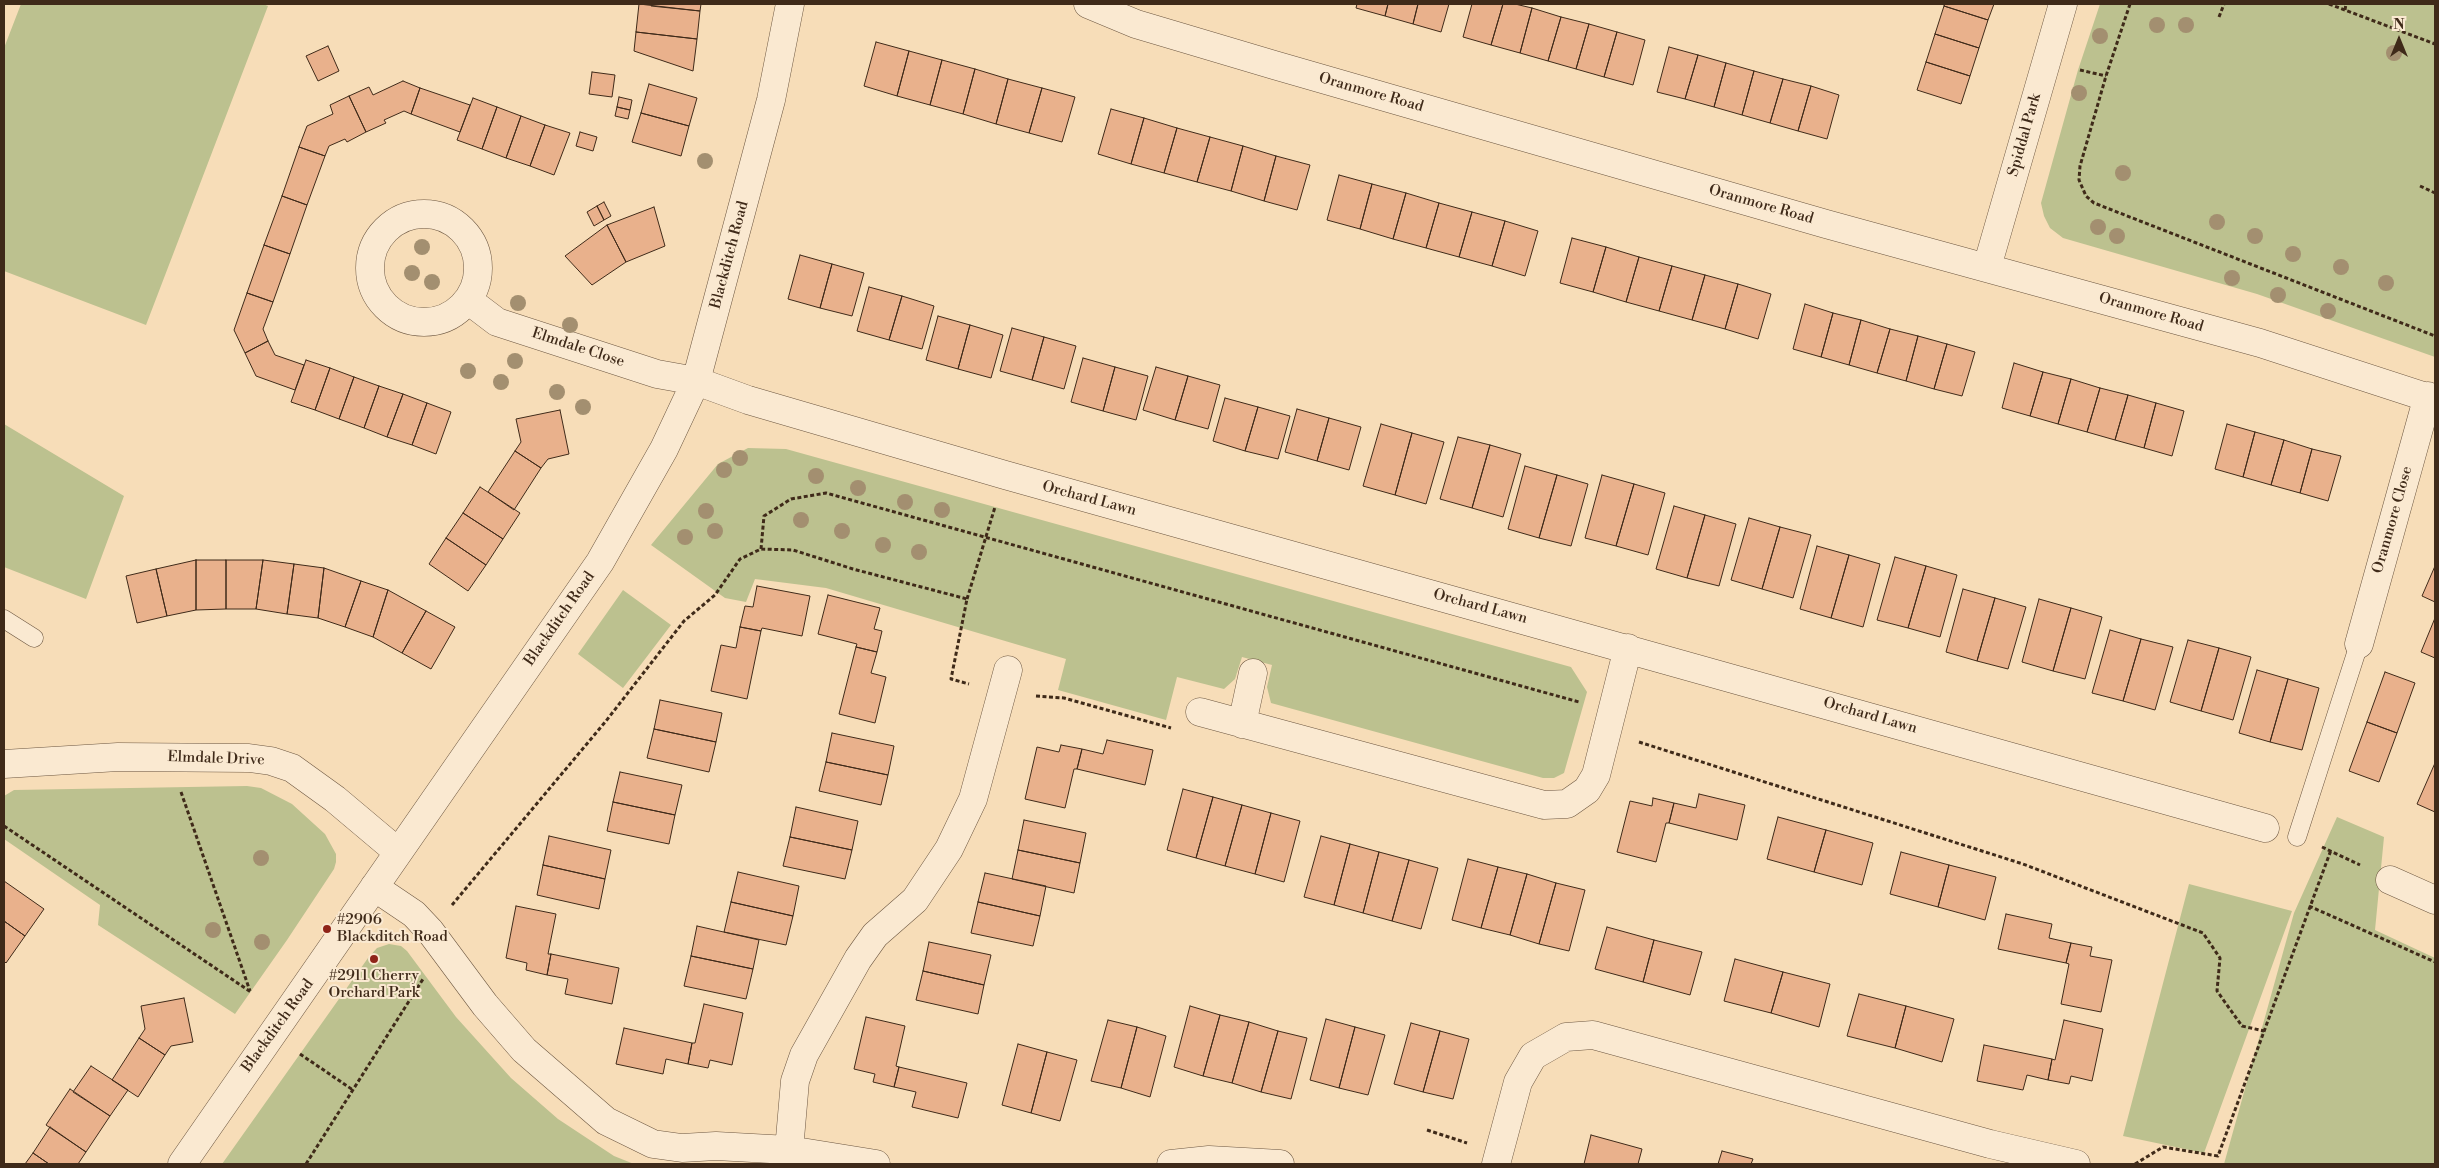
<!DOCTYPE html>
<html>
<head>
<meta charset="utf-8">
<style>
	body { margin:0 }
	#map { position:relative; width:2439px; height:1168px; overflow:hidden; background:#f7ddb8; font-family:"Libre Bodoni",serif }
	canvas { display:block }
	.frame { position:absolute; inset:0; border:5px solid #3f2a19; pointer-events:none }
	.north { position:absolute; left:2374px; top:15px; width:50px; height:50px; -webkit-text-stroke:4px #fae9d1; paint-order:stroke; rotate:0deg; font-size:14px; font-weight:700; line-height:20px; text-align:center; color:#3f2a19 }
	.north::after { content:''; display:block; margin:auto; width:18px; height:22px; background:#3f2a19; clip-path:polygon(50% 0,100% 100%,50% 72%,0 100%) }
</style>
</head>
<body>
<div id="map">
<canvas width="2439" height="1168"></canvas>
<div class="frame"></div>
<div class="north">N</div>
</div>
<script>
const c = document.querySelector('canvas').getContext('2d');
c.lineJoin = 'round';
function fillPath(path, color) { c.fillStyle = color; c.fill(path, 'evenodd'); }
const toPath = rows => new Path2D(rows.map(r => 'M' + r).join(''));
function strokePath(path, color, width, dash) { c.strokeStyle = color; c.lineWidth = width; c.lineCap = dash ? 'butt' : 'round'; c.setLineDash(dash || []); c.stroke(path); }
function label(font, color, halo, rows, align = 'center') {
  c.font = font + ' "Libre Bodoni",serif'; c.lineWidth = 4; c.setLineDash([]); c.textBaseline = 'middle'; c.strokeStyle = halo; c.fillStyle = color; for (const [text, x, y, turn = 0] of rows) {
    c.save(); c.translate(x, y); c.rotate((+turn || 0) * Math.PI / 180); c.textAlign = isNaN(turn) ? turn : align; if (halo) c.strokeText(text, 0, 0); c.fillText(text, 0, 0); c.restore();
  }
}
const green = toPath([
	[21,4,263,4,268,6,146,325,4,271,4,48],
	[2100,4,2435,4,2435,357,2257,294,2063,238,2050,228,2044,216,2041,203,2078,70],
	[4,424,124,496,86,599,4,567],
	[748,448,786,449,1571,667,1587,692,1564,773,1554,778,1543,778,1271,703,1267,687,1272,665,1242,657,1235,679,1224,689,1177,677,1166,720,1058,690,1066,659,826,588,755,579,746,602,725,598,651,545,718,464],
	[623,590,671,625,623,688,578,654],
	[247,786,261,788,292,804,325,834,336,854,336,862,334,869,287,940,235,1014,98,925,100,905,4,839,4,796,14,790],
	[2337,817,2384,837,2375,930,2435,958,2435,1164,2224,1164,2294,913],
	[2189,884,2292,911,2204,1153,2123,1136],
	[389,944,401,946,407,951,456,1017,511,1078,558,1119,614,1156,634,1164,222,1164,368,958,377,948]
]);
const building = toPath([
	[639,4,700,11,697,39,636,32,639,4],
	[652,4,701,4,700,11,651,6,652,4],
	[1357,4,1388,4,1385,16,1356,8,1357,4],
	[1388,4,1418,4,1413,24,1385,16,1388,4],
	[1418,4,1449,4,1441,32,1413,24,1418,4],
	[1472,4,1503,4,1491,45,1463,37,1472,4],
	[1503,4,1515,4,1532,8,1520,53,1491,45,1503,4],
	[1945,4,1994,4,1988,20,1944,6,1945,4],
	[1944,6,1988,20,1979,48,1935,34,1944,6],
	[1532,8,1561,17,1548,61,1520,53,1532,8],
	[1561,17,1589,24,1576,69,1548,61,1561,17],
	[1589,24,1617,32,1604,77,1576,69,1589,24],
	[636,32,697,39,693,71,634,51,636,32],
	[1617,32,1645,40,1633,85,1604,77,1617,32],
	[1935,34,1979,48,1970,76,1926,62,1935,34],
	[876,42,909,51,897,96,864,86,876,42],
	[328,46,339,71,318,81,306,56,328,46],
	[1669,47,1698,55,1685,99,1657,92,1669,47],
	[909,51,942,60,930,105,897,96,909,51],
	[1698,55,1726,63,1714,107,1685,99,1698,55],
	[942,60,975,69,963,114,930,105,942,60],
	[1926,62,1970,76,1961,104,1917,90,1926,62],
	[1726,63,1754,71,1742,115,1714,107,1726,63],
	[975,69,1008,79,996,124,963,114,975,69],
	[1754,71,1783,79,1770,123,1742,115,1754,71],
	[592,72,615,75,612,97,589,94,592,72],
	[1008,79,1042,88,1029,133,996,124,1008,79],
	[1783,79,1811,86,1798,131,1770,123,1783,79],
	[403,81,420,88,411,114,404,111,384,120,386,123,366,132,349,96,369,87,373,95,403,81],
	[649,84,697,98,689,126,641,113,649,84],
	[1811,86,1839,95,1827,139,1798,131,1811,86],
	[420,88,470,105,460,132,411,114,420,88],
	[1042,88,1075,97,1062,142,1029,133,1042,88],
	[349,96,366,132,347,142,345,139,329,146,325,156,299,147,307,126,333,114,330,105,349,96],
	[619,97,632,100,630,110,617,107,619,97],
	[473,98,497,107,482,149,457,140,473,98],
	[497,107,521,116,506,158,482,149,497,107],
	[617,107,630,110,628,119,615,116,617,107],
	[1111,109,1144,118,1131,164,1098,154,1111,109],
	[641,113,689,126,681,156,632,142,641,113],
	[521,116,545,125,530,166,506,158,521,116],
	[1144,118,1177,128,1164,173,1131,164,1144,118],
	[545,125,570,133,554,175,530,166,545,125],
	[1177,128,1210,137,1197,182,1164,173,1177,128],
	[580,132,597,137,593,151,576,146,580,132],
	[1210,137,1243,146,1231,191,1197,182,1210,137],
	[1243,146,1276,156,1264,201,1231,191,1243,146],
	[299,147,325,156,307,205,282,196,299,147],
	[1276,156,1310,165,1297,210,1264,201,1276,156],
	[1339,175,1372,184,1360,229,1327,220,1339,175],
	[1372,184,1406,193,1393,239,1360,229,1372,184],
	[1406,193,1439,203,1426,248,1393,239,1406,193],
	[282,196,307,205,290,254,264,245,282,196],
	[604,202,611,216,604,220,597,206,604,202],
	[1439,203,1472,212,1459,257,1426,248,1439,203],
	[597,206,604,220,594,226,587,212,597,206],
	[654,207,665,246,626,262,607,225,654,207],
	[1472,212,1505,221,1492,266,1459,257,1472,212],
	[1505,221,1538,231,1525,276,1492,266,1505,221],
	[607,225,626,262,592,285,565,256,607,225],
	[1572,238,1606,247,1593,292,1560,283,1572,238],
	[264,245,290,254,273,302,247,293,264,245],
	[1606,247,1639,257,1626,302,1593,292,1606,247],
	[800,255,832,264,820,308,788,299,800,255],
	[1639,257,1672,266,1659,311,1626,302,1639,257],
	[832,264,864,273,852,316,820,308,832,264],
	[1672,266,1705,275,1692,320,1659,311,1672,266],
	[1705,275,1738,284,1725,329,1692,320,1705,275],
	[1738,284,1771,294,1758,339,1725,329,1738,284],
	[869,287,902,296,889,340,857,331,869,287],
	[247,293,273,302,263,329,268,341,245,353,234,330,247,293],
	[902,296,934,306,922,349,889,340,902,296],
	[1805,304,1833,313,1821,357,1793,349,1805,304],
	[1833,313,1861,320,1849,365,1821,357,1833,313],
	[938,316,970,325,958,369,926,360,938,316],
	[1861,320,1890,329,1877,373,1849,365,1861,320],
	[970,325,1003,335,991,378,958,369,970,325],
	[1012,328,1044,337,1032,380,1000,371,1012,328],
	[1890,329,1918,336,1906,381,1877,373,1890,329],
	[1918,336,1947,344,1934,389,1906,381,1918,336],
	[1044,337,1076,346,1064,389,1032,380,1044,337],
	[268,341,275,355,304,365,295,390,256,376,245,353,268,341],
	[1947,344,1975,352,1962,396,1934,389,1947,344],
	[1083,358,1115,367,1103,411,1071,402,1083,358],
	[306,360,330,368,315,410,291,402,306,360],
	[2014,363,2043,372,2030,416,2002,408,2014,363],
	[1115,367,1148,376,1136,420,1103,411,1115,367],
	[1156,367,1188,376,1175,420,1143,410,1156,367],
	[330,368,354,377,339,419,315,410,330,368],
	[2043,372,2071,379,2058,424,2030,416,2043,372],
	[1188,376,1220,385,1208,429,1175,420,1188,376],
	[354,377,379,386,364,428,339,419,354,377],
	[2071,379,2100,388,2087,432,2058,424,2071,379],
	[379,386,403,394,387,437,364,428,379,386],
	[2100,388,2128,395,2115,440,2087,432,2100,388],
	[403,394,427,403,412,445,387,437,403,394],
	[2128,395,2156,403,2144,448,2115,440,2128,395],
	[1225,398,1258,407,1245,451,1213,441,1225,398],
	[427,403,451,412,436,454,412,445,427,403],
	[2156,403,2184,411,2172,456,2144,448,2156,403],
	[1258,407,1290,416,1278,459,1245,451,1258,407],
	[1297,409,1329,418,1317,461,1285,452,1297,409],
	[560,410,569,454,548,459,541,468,515,451,521,442,516,419,560,410],
	[1329,418,1361,427,1349,470,1317,461,1329,418],
	[1381,424,1412,433,1395,495,1363,486,1381,424],
	[2227,424,2255,432,2243,477,2215,469,2227,424],
	[2255,432,2284,440,2271,485,2243,477,2255,432],
	[1412,433,1444,442,1426,504,1395,495,1412,433],
	[1458,437,1490,445,1472,508,1440,499,1458,437],
	[2284,440,2312,449,2300,493,2271,485,2284,440],
	[1490,445,1521,454,1503,517,1472,508,1490,445],
	[2312,449,2341,456,2328,501,2300,493,2312,449],
	[515,451,541,468,514,510,488,492,515,451],
	[1525,466,1557,475,1539,538,1508,529,1525,466],
	[1557,475,1588,484,1571,546,1539,538,1557,475],
	[1602,475,1634,484,1616,546,1585,538,1602,475],
	[1634,484,1665,493,1648,555,1616,546,1634,484],
	[480,487,520,513,503,539,463,513,480,487],
	[1674,506,1705,515,1687,578,1656,569,1674,506],
	[463,513,503,539,486,565,446,538,463,513],
	[1705,515,1736,524,1719,586,1687,578,1705,515],
	[1749,518,1780,527,1762,589,1731,580,1749,518],
	[1780,527,1811,535,1793,598,1762,589,1780,527],
	[446,538,486,565,468,591,429,564,446,538],
	[1817,546,1849,555,1831,618,1800,609,1817,546],
	[1849,555,1880,564,1863,627,1831,618,1849,555],
	[1895,557,1926,566,1908,628,1877,620,1895,557],
	[196,560,196,610,167,616,156,569,196,560],
	[196,560,226,560,226,609,196,610,196,560],
	[226,560,263,560,256,609,226,609,226,560],
	[263,560,294,564,287,614,256,609,263,560],
	[294,564,324,568,318,618,287,614,294,564],
	[1926,566,1957,575,1940,637,1908,628,1926,566],
	[2435,566,2435,602,2422,596,2435,566],
	[324,568,361,581,345,627,318,618,324,568],
	[156,569,167,616,137,623,126,576,156,569],
	[361,581,388,590,373,637,345,627,361,581],
	[757,586,810,596,802,636,762,628,761,631,740,627,745,606,753,607,757,586],
	[1963,589,1995,598,1977,661,1946,652,1963,589],
	[388,590,426,611,402,653,373,637,388,590],
	[828,595,880,608,874,629,882,631,877,652,856,647,857,644,818,634,828,595],
	[1995,598,2026,607,2008,669,1977,661,1995,598],
	[2039,599,2071,608,2053,671,2022,662,2039,599],
	[2071,608,2102,617,2085,679,2053,671,2071,608],
	[426,611,455,627,431,669,402,653,426,611],
	[2435,618,2435,658,2421,652,2435,618],
	[740,627,761,631,747,699,711,691,721,645,736,648,740,627],
	[2110,630,2141,639,2123,701,2092,693,2110,630],
	[2141,639,2173,647,2155,710,2123,701,2141,639],
	[2188,640,2219,648,2201,711,2170,702,2188,640],
	[856,647,877,652,871,673,886,677,875,723,839,714,856,647],
	[2219,648,2251,657,2233,720,2201,711,2219,648],
	[2257,670,2288,679,2270,742,2239,733,2257,670],
	[2385,672,2415,683,2397,733,2367,722,2385,672],
	[2288,679,2319,688,2302,750,2270,742,2288,679],
	[660,700,722,713,716,742,654,729,660,700],
	[2367,722,2397,733,2379,782,2349,771,2367,722],
	[654,729,716,742,709,772,647,758,654,729],
	[832,733,894,746,888,775,826,762,832,733],
	[1107,740,1153,750,1145,785,1077,769,1082,749,1103,754,1107,740],
	[1061,745,1082,749,1077,769,1074,769,1065,808,1025,799,1037,747,1059,752,1061,745],
	[826,762,888,775,881,805,819,791,826,762],
	[2435,763,2435,812,2417,804,2435,763],
	[620,772,682,785,675,815,613,802,620,772],
	[1183,789,1213,797,1196,858,1167,850,1183,789],
	[1699,794,1745,805,1737,840,1669,823,1674,803,1696,808,1699,794],
	[1213,797,1242,805,1225,866,1196,858,1213,797],
	[1653,798,1674,803,1669,823,1666,823,1656,862,1617,852,1630,801,1652,806,1653,798],
	[613,802,675,815,669,844,607,831,613,802],
	[1242,805,1271,813,1255,874,1225,866,1242,805],
	[796,807,858,821,852,850,790,837,796,807],
	[1271,813,1300,821,1284,882,1255,874,1271,813],
	[1778,817,1826,830,1814,872,1767,859,1778,817],
	[1024,820,1086,833,1080,863,1018,850,1024,820],
	[1826,830,1873,843,1862,885,1814,872,1826,830],
	[549,836,611,850,605,879,543,865,549,836],
	[1321,836,1350,844,1334,905,1304,897,1321,836],
	[790,837,852,850,845,879,783,866,790,837],
	[1350,844,1379,852,1363,913,1334,905,1350,844],
	[1018,850,1080,863,1074,893,1012,879,1018,850],
	[1379,852,1409,860,1392,921,1363,913,1379,852],
	[1901,852,1949,865,1938,907,1890,894,1901,852],
	[1468,859,1498,867,1481,928,1452,920,1468,859],
	[1409,860,1438,868,1421,929,1392,921,1409,860],
	[543,865,605,879,599,909,537,895,543,865],
	[1949,865,1996,877,1985,920,1938,907,1949,865],
	[1498,867,1527,874,1510,935,1481,928,1498,867],
	[738,872,799,886,793,916,731,902,738,872],
	[985,873,1046,886,1040,916,978,902,985,873],
	[1527,874,1556,883,1539,944,1510,935,1527,874],
	[4,881,44,909,25,936,4,921,4,881],
	[1556,883,1585,890,1569,951,1539,944,1556,883],
	[731,902,793,916,786,945,724,932,731,902],
	[978,902,1040,916,1033,946,971,933,978,902],
	[516,906,556,914,548,954,551,954,547,975,526,970,527,963,506,958,516,906],
	[2006,914,2052,924,2049,938,2071,943,2066,963,1998,949,2006,914],
	[4,921,25,936,6,963,4,961,4,921],
	[697,926,759,940,753,969,691,956,697,926],
	[1607,927,1654,940,1643,982,1595,969,1607,927],
	[1654,940,1702,952,1690,995,1643,982,1654,940],
	[929,942,991,955,984,985,923,971,929,942],
	[2071,943,2092,947,2090,956,2112,960,2101,1012,2061,1004,2069,964,2066,963,2071,943],
	[551,954,619,968,612,1004,565,994,568,979,547,975,551,954],
	[691,956,753,969,746,999,684,986,691,956],
	[1735,959,1783,972,1771,1013,1724,1001,1735,959],
	[923,971,984,985,978,1014,916,1000,923,971],
	[1783,972,1830,984,1819,1027,1771,1013,1783,972],
	[1859,994,1906,1006,1895,1048,1847,1036,1859,994],
	[184,998,193,1042,171,1046,165,1055,139,1038,145,1029,141,1006,184,998],
	[704,1004,743,1013,732,1065,710,1060,708,1068,688,1064,692,1043,695,1043,704,1004],
	[1190,1006,1220,1015,1203,1076,1174,1067,1190,1006],
	[1906,1006,1954,1019,1942,1062,1895,1048,1906,1006],
	[1220,1015,1249,1022,1232,1083,1203,1076,1220,1015],
	[866,1017,905,1026,896,1066,899,1067,894,1087,873,1082,875,1074,854,1069,866,1017],
	[1326,1019,1355,1027,1339,1088,1310,1080,1326,1019],
	[1108,1020,1137,1027,1121,1088,1091,1081,1108,1020],
	[2064,1020,2103,1029,2092,1081,2071,1076,2069,1084,2048,1080,2052,1059,2055,1060,2064,1020],
	[1249,1022,1278,1031,1261,1092,1232,1083,1249,1022],
	[1411,1023,1440,1031,1423,1092,1394,1084,1411,1023],
	[1137,1027,1166,1036,1150,1097,1121,1088,1137,1027],
	[1355,1027,1385,1035,1368,1095,1339,1088,1355,1027],
	[624,1028,692,1043,688,1064,666,1059,663,1074,616,1064,624,1028],
	[1278,1031,1307,1038,1291,1099,1261,1092,1278,1031],
	[1440,1031,1469,1039,1453,1099,1423,1092,1440,1031],
	[139,1038,165,1055,138,1097,112,1080,139,1038],
	[1018,1044,1047,1052,1031,1113,1002,1105,1018,1044],
	[1984,1045,2052,1059,2048,1080,2027,1075,2023,1090,1977,1081,1984,1045],
	[1047,1052,1077,1060,1060,1121,1031,1113,1047,1052],
	[91,1066,128,1090,110,1116,73,1092,91,1066],
	[899,1067,967,1083,958,1118,912,1107,916,1092,894,1087,899,1067],
	[70,1089,110,1116,86,1152,46,1125,70,1089],
	[50,1127,86,1152,78,1164,49,1164,33,1153,50,1127],
	[1591,1135,1642,1149,1638,1164,1584,1164,1591,1135],
	[1722,1151,1753,1159,1751,1164,1718,1164,1722,1151],
	[33,1153,49,1164,25,1164,33,1153]
]);
const path = toPath([
	[2130,4,2106,76,2080,166,2079,180,2086,196,2094,203,2435,336],
	[2329,4,2435,44],
	[2345,10,2346,4],
	[2219,17,2224,4],
	[2080,70,2106,76],
	[2420,186,2435,193],
	[761,549,764,516,791,499,826,493,1579,702],
	[967,599,995,507],
	[1036,696,1064,698,1171,728],
	[1639,742,2023,864,2203,933,2220,958,2217,991,2242,1026,2264,1031],
	[181,792,250,991],
	[4,826,251,992],
	[2322,847,2360,865],
	[452,905,606,721,684,621,715,595,740,559,761,549,793,550,853,569,967,599,951,679,969,684],
	[2309,906,2435,962],
	[300,1054,353,1090],
	[1427,1130,1467,1143],
	[306,1164,423,979],
	[2135,1164,2163,1147,2218,1156,2331,850]
]);
const service = toPath([
	[4,619,34,638],
	[2297,837,2359,644]
]);
const minor = toPath([
	[1088,4,1136,24,1274,65,1826,224,2260,343,2435,400],
	'370 268a54 54 0 1 1 108 0a54 54 0 1 1-108 0Z',
	[1987,267,2063,4],
	[468,300,497,322,657,374,696,381,748,400,1005,475,2265,828],
	[2359,644,2428,396],
	[1200,712,1544,805,1567,804,1587,790,1596,775,1628,648],
	[1242,724,1253,673],
	[4,764,118,757,249,758,271,761,292,768,335,799,398,852],
	[2390,880,2435,900],
	[374,887,414,914,430,931,485,1005,524,1050,606,1121,653,1144,682,1148,716,1146,789,1150,876,1164],
	[789,1150,795,1081,804,1055,858,959,875,935,915,900,949,849,973,799,1008,670],
	[182,1164,600,562,664,449,696,381,771,100,790,4],
	[1171,1164,1209,1160,1280,1164],
	[1496,1164,1518,1082,1533,1056,1566,1037,1593,1035,1990,1144,2076,1164]
]);
const trees = [
	[2157,25],
	[2186,25],
	[2100,36],
	[2394,53],
	[2079,93],
	[705,161],
	[2123,173],
	[2217,222],
	[2098,227],
	[2117,236],
	[2255,236],
	[422,247],
	[2293,254],
	[2341,267],
	[412,273],
	[2232,278],
	[432,282],
	[2386,283],
	[2278,295],
	[518,303],
	[2328,311],
	[570,325],
	[515,361],
	[468,371],
	[501,382],
	[557,392],
	[583,407],
	[740,458],
	[724,470],
	[816,476],
	[858,488],
	[905,502],
	[942,510],
	[706,511],
	[801,520],
	[715,531],
	[842,531],
	[685,537],
	[883,545],
	[919,552],
	[261,858],
	[213,930],
	[262,942]
];
const markers = [
	[327,929,5,"#8f2418"],
	[374,959,5,"#8f2418"]
];
const streetNames = [
	["Oranmore Road",1371,93,16],
	["Spiddal Park",2025,135,-74],
	["Oranmore Road",1761,205,16],
	["Blackditch Road",730,255,-75],
	["Oranmore Road",2151,313,16],
	["Elmdale Close",578,348,18],
	["Orchard Lawn",1089,499,15],
	["Oranmore Close",2393,520,-74],
	["Orchard Lawn",1480,607,15],
	["Blackditch Road",560,619,-55],
	["Orchard Lawn",1870,716,16],
	["Elmdale Drive",216,759,2],
	["Blackditch Road",278,1026,-54]
];
const poiNames = [
	["#2906",337,920],
	["Blackditch Road",337,937],
	["#2911 Cherry",374,976,"center"],
	["Orchard Park",374,993,"center"]
];
fillPath(green, '#bcc18f');
fillPath(building, '#e9b18c');
strokePath(building, '#3f2a19', 1);
strokePath(service, '#6d5741', 19);
strokePath(minor, '#6d5741', 29);
strokePath(path, '#3f2a19', 3, [4, 2.5]);
strokePath(service, '#fae9d1', 18);
strokePath(minor, '#fae9d1', 28);
c.fillStyle = '#a38f70';
for (const [x, y] of trees) { c.beginPath(); c.arc(x, y, 8, 0, 2 * Math.PI); c.fill(); }
for (const [x, y, r, color] of markers) { const dot = new Path2D(); dot.arc(x, y, r, 0, 2 * Math.PI); c.fillStyle = color; c.fill(dot); strokePath(dot, '#fae9d1', 2); }
label('15px', '#3f2a19', '#fae9d1', streetNames);
label('15px', '#3f2a19', '#fae9d1', poiNames, 'left');
</script>
</body>
</html>
